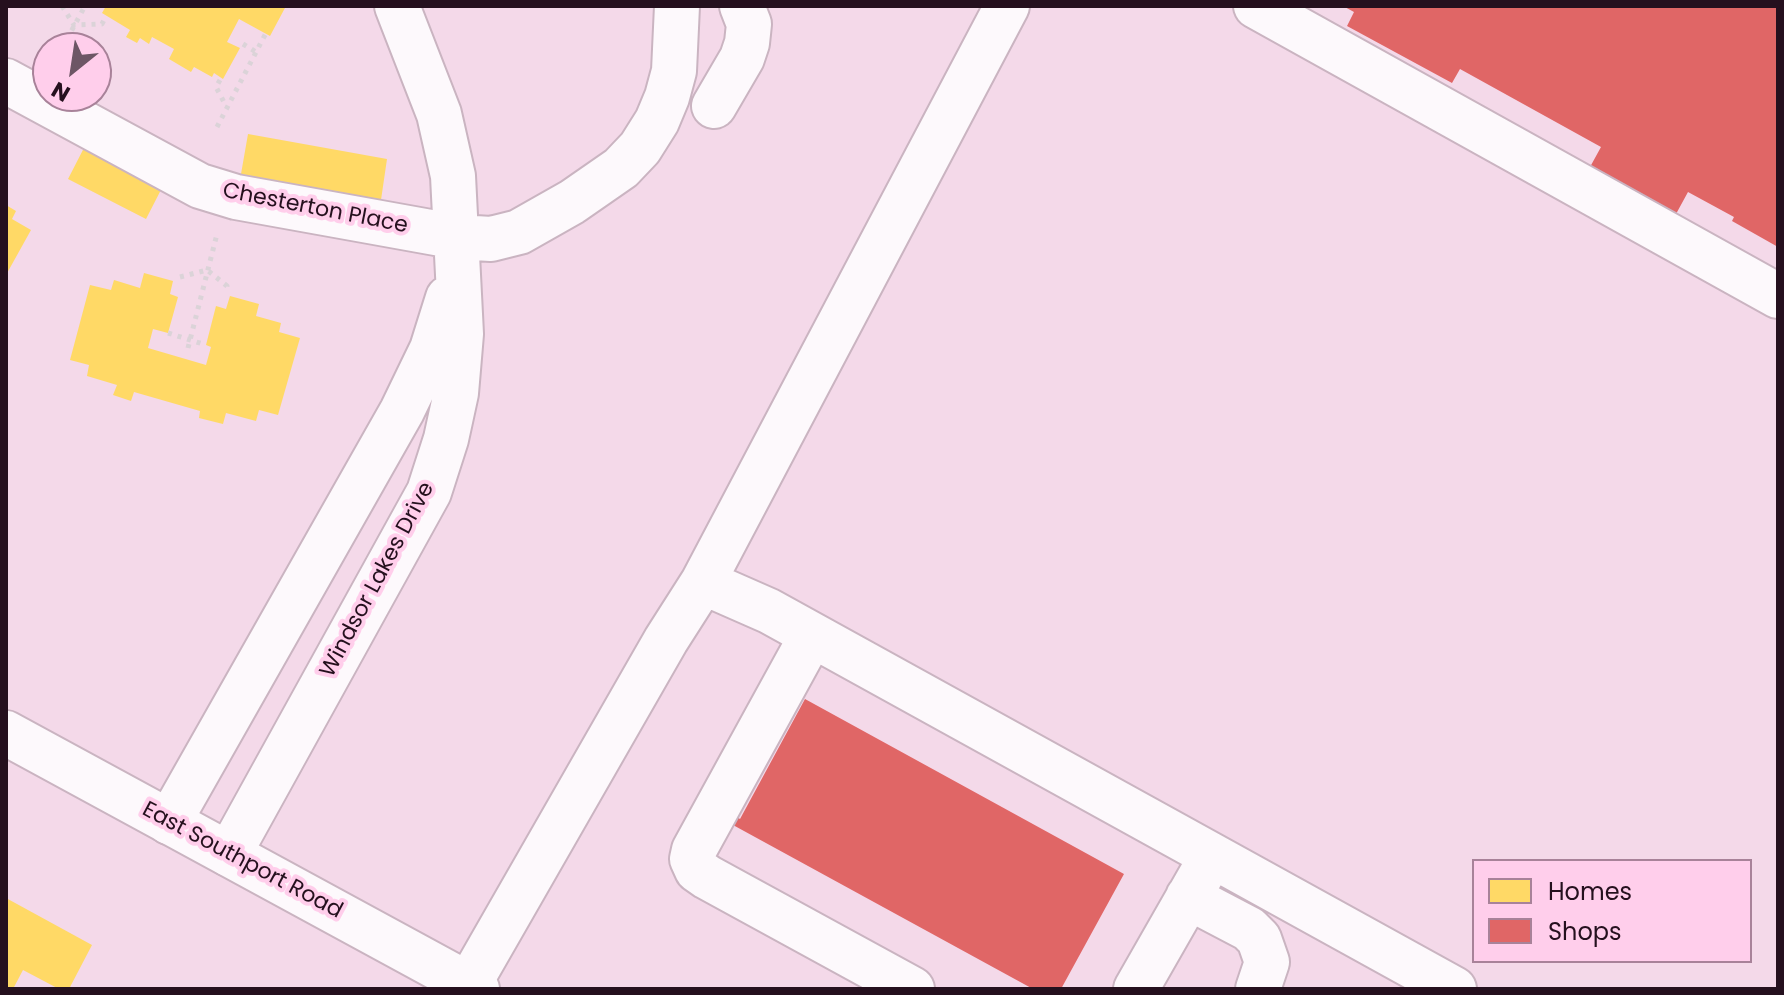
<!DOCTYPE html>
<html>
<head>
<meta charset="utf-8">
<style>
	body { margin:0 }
	#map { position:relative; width:1784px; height:995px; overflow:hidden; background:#f4d9e9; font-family:Poppins,sans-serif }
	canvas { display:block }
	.frame { position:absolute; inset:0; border:8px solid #25101e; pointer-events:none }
	.legend { position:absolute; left:1472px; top:859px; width:280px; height:104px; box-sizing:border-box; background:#ffceeb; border:2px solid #a88299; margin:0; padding:10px 14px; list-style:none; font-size:24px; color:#25101e }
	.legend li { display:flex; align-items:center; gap:16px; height:40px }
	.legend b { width:40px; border:2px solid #a88299 }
	.north { position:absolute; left:32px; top:32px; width:80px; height:80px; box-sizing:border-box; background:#ffceeb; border:2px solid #a88299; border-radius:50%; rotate:210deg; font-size:22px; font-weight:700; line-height:32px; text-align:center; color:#25101e }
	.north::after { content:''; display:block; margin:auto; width:28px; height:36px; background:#6d5665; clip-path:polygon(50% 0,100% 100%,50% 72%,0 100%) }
</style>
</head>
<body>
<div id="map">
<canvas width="1784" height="995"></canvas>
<div class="frame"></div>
<ul class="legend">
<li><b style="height:22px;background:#ffd966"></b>Homes</li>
<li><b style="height:22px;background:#e06666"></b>Shops</li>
</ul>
<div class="north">N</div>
</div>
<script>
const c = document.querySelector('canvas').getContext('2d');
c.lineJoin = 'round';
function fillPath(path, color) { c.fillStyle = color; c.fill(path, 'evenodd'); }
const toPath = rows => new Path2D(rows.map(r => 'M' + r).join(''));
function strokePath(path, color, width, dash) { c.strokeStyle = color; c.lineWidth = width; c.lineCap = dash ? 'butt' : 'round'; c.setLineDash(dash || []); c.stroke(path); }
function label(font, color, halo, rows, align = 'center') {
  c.font = font + ' Poppins,sans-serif'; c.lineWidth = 8; c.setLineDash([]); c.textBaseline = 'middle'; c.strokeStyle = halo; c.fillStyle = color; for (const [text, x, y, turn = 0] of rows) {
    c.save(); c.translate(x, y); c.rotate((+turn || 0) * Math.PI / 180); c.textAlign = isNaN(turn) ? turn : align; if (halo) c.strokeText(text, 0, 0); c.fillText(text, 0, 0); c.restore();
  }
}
const homes = toPath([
	[106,6,286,6,270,36,239,19,227,42,240,48,223,79,214,73,212,77,194,67,191,72,169,59,174,49,152,37,149,44,140,38,137,43,126,37,130,30,102,13],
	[248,134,387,159,381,200,241,174],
	[86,144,164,184,146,219,68,179],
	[6,205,16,211,12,219,31,230,6,275],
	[144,273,173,281,170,294,178,297,168,333,153,329,148,348,206,365,211,347,206,345,216,306,226,309,230,296,259,304,256,316,281,323,279,332,300,338,278,415,259,410,256,421,226,413,223,424,199,418,200,411,134,392,131,401,113,395,117,385,87,376,89,365,70,360,90,285,111,290,114,280,140,288],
	[6,898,92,945,69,989,59,989,23,970,13,989,6,988]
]);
const shops = toPath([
	[1343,6,1778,6,1778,247,1732,221,1734,217,1688,192,1670,225,1584,178,1601,147,1460,69,1452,83,1347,26,1354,12],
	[805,699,1124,874,1061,989,1033,989,733,825,737,817,740,819]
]);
const path = toPath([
	[62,6,74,25,102,24,105,18],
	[243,44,256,52],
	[62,48,85,6],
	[220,80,216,87,226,106],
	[217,127,266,33],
	[180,277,207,270,227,286,226,292],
	[168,333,206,345],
	[188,348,217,234]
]);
const minor = toPath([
	[1007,6,703,582,769,611,1454,989],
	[1256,6,1778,296],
	[6,81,200,186,236,197,458,237,491,239,519,232,572,202,621,168,640,148,657,121,667,97,674,71,677,6],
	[714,106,742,58,747,43,749,24,742,6],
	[812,635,694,850,692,859,697,870,707,877,912,989],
	[169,822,402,411,432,349,448,298],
	[229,854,429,492,446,439,456,393,461,334,453,176,439,114,397,6],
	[1188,897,1249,929,1259,939,1267,962,1258,989],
	[466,989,666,640,703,582],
	[1136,989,1212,856]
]);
const major = toPath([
	[6,733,477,989]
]);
const streetNames = [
	["Chesterton Place",315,209,11],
	["Windsor Lakes Drive",378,580,-62],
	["East Southport Road",242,861,28]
];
fillPath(homes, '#ffd966');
fillPath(shops, '#e06666');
strokePath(minor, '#cab4c1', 48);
strokePath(major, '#cab4c1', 48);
strokePath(path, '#dbd3d8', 5, [4, 6]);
strokePath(minor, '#fdf9fc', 44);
strokePath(major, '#fdf9fc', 44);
label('22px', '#25101e', '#ffceeb', streetNames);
</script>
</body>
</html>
